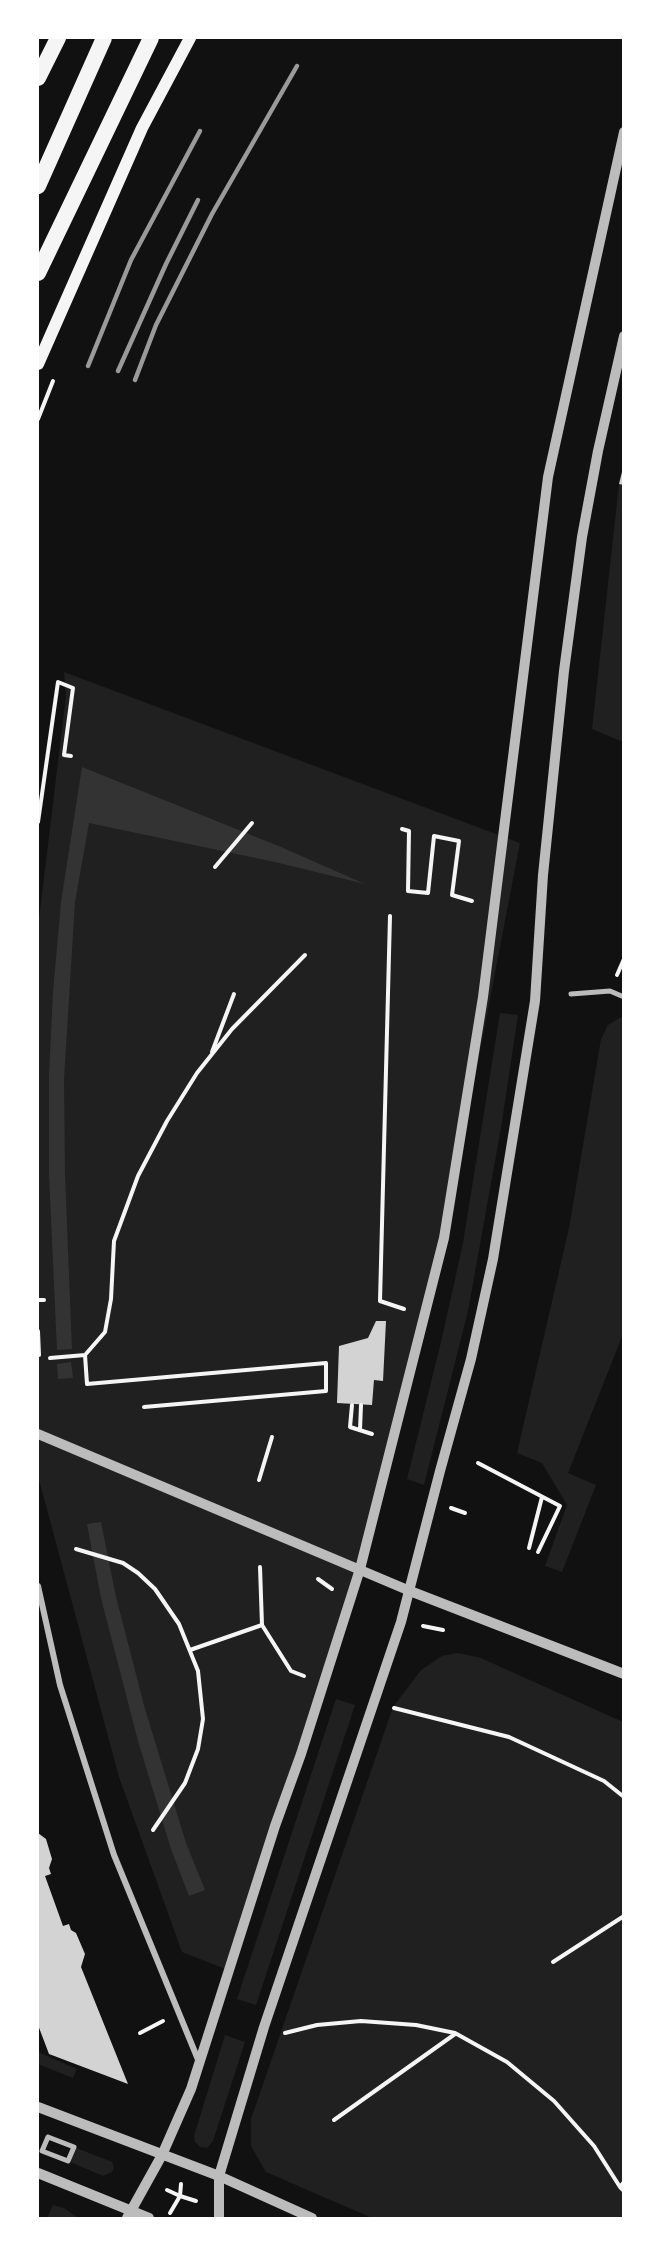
<!DOCTYPE html>
<html>
<head>
<meta charset="utf-8">
<style>
	body { margin:0 }
	#map { position:relative; width:661px; height:2256px; overflow:hidden; background:#111; font-family:Spectral,serif }
	canvas { display:block }
	.frame { position:absolute; inset:0; border:39px solid #fff; pointer-events:none }
</style>
</head>
<body>
<div id="map">
<canvas width="661" height="2256"></canvas>
<div class="frame"></div>
</div>
<script>
const c = document.querySelector('canvas').getContext('2d');
c.lineJoin = 'round';
function fillPath(path, color) { c.fillStyle = color; c.fill(path, 'evenodd'); }
const toPath = rows => new Path2D(rows.map(r => 'M' + r).join(''));
function strokePath(path, color, width, dash) { c.strokeStyle = color; c.lineWidth = width; c.lineCap = dash ? 'butt' : 'round'; c.setLineDash(dash || []); c.stroke(path); }
const green = toPath([
	[623,465,623,742,592,729,619,484],
	[64,672,520,843,444,1238,360,1569,228,1970,182,1952,119,1777,38,1476,38,927,66,696],
	[500,1013,518,1015,501,1128,468,1311,424,1485,407,1479,441,1342,463,1243],
	[623,1016,623,1334,568,1473,596,1485,562,1572,545,1566,567,1505,542,1463,517,1453,569,1228,601,1039,608,1025],
	[458,1653,481,1658,623,1722,623,2218,372,2218,266,2172,251,2146,251,2119,393,1707,421,1670,442,1656],
	[336,1699,355,1705,256,2005,237,1999],
	[225,2035,245,2042,213,2141,207,2148,200,2147,195,2142,194,2136],
	[38,2052,77,2069,73,2078,38,2064],
	[74,2147,112,2162,114,2167,112,2172,103,2176,68,2161],
	[53,2205,64,2208,78,2218,47,2218]
]);
const water = toPath([
	[82,767,281,847,365,884,275,862,89,823,75,902,64,1079,65,1175,72,1349,57,1350,49,1174,49,1075,53,992,61,902],
	[71,1362,73,1378,58,1379,57,1364],
	[101,1522,116,1597,145,1709,186,1843,205,1890,189,1896,171,1849,138,1741,101,1598,87,1524]
]);
const building = toPath([
	[623,468,624,468,624,485,619,484],
	[376,1321,386,1321,383,1381,374,1380,372,1405,337,1403,339,1346,368,1338],
	[38,1833,46,1839,52,1859,49,1868,51,1874,45,1876,63,1926,69,1924,71,1930,76,1933,85,1954,81,1967,128,2084,49,2054,38,2025]
]);
const path = toPath([
	[38,419,53,381],
	[38,822,58,682,73,688,64,755,71,756],
	[402,829,409,831,408,891,428,893,434,836,459,841,452,895,472,901],
	[215,867,252,823],
	[390,916,380,1301,404,1309],
	[617,975,624,959],
	[212,1052,234,994],
	[38,1300,44,1300],
	[38,1331,39,1355],
	[85,1355,105,1332,111,1299,114,1241,138,1176,167,1121,197,1073,232,1029,305,955],
	[50,1358,85,1355,87,1384,326,1363,326,1391,144,1407],
	[352,1405,350,1427,372,1434],
	[360,1430,361,1405],
	[478,1463,560,1506,538,1552],
	[259,1480,272,1437],
	[451,1508,465,1513],
	[529,1548,542,1497],
	[76,1549,123,1563,138,1573,155,1589,179,1624,198,1671,203,1719,198,1749,185,1783,153,1830],
	[260,1567,262,1625,291,1671,304,1676],
	[318,1579,332,1589],
	[423,1626,443,1630],
	[190,1650,262,1625],
	[394,1708,509,1737,604,1781,624,1797],
	[553,1962,624,1916],
	[140,2033,163,2021],
	[285,2033,317,2025,361,2021,416,2025,455,2033,507,2062,554,2101,594,2146,620,2187],
	[334,2120,455,2034],
	[624,2182,620,2187,624,2191],
	[167,2190,180,2196,196,2201],
	[170,2213,180,2196,181,2184]
]);
const pedestrian = toPath([
	[571,994,610,991,624,997],
	[48,2137,74,2147,68,2161,42,2151,48,2137]
]);
const minor = toPath([
	[38,1586,60,1685,114,1855,199,2062]
]);
const tertiary = toPath([
	[38,1434,410,1591,624,1674],
	[38,2107,219,2176,312,2218],
	[38,2173,149,2218],
	[127,2218,162,2155,191,2089,275,1826,301,1754,360,1569,444,1238,483,997,548,477,624,132],
	[219,2218,219,2176,264,2027,401,1622,440,1471,471,1359,493,1259,535,1001,543,875,564,671,582,537,598,451,624,336]
]);
const secondary = toPath([
	[38,364,142,128,190,38]
]);
const trunk = toPath([
	[38,78,58,38],
	[38,186,104,38],
	[38,273,151,38]
]);
const rail = toPath([
	[88,366,131,260,200,131],
	[118,371,166,264,198,200],
	[135,380,156,325,212,214,297,66]
]);
fillPath(green, '#202020');
fillPath(water, '#333');
fillPath(building, '#d3d3d3');
strokePath(path, '#f5f5f5', 4);
strokePath(pedestrian, '#bcbcbc', 5);
strokePath(minor, '#bcbcbc', 6);
strokePath(tertiary, '#bcbcbc', 10);
strokePath(secondary, '#f5f5f5', 12);
strokePath(trunk, '#f5f5f5', 16);
strokePath(rail, '#9a9a9a', 4.5);
</script>
</body>
</html>
